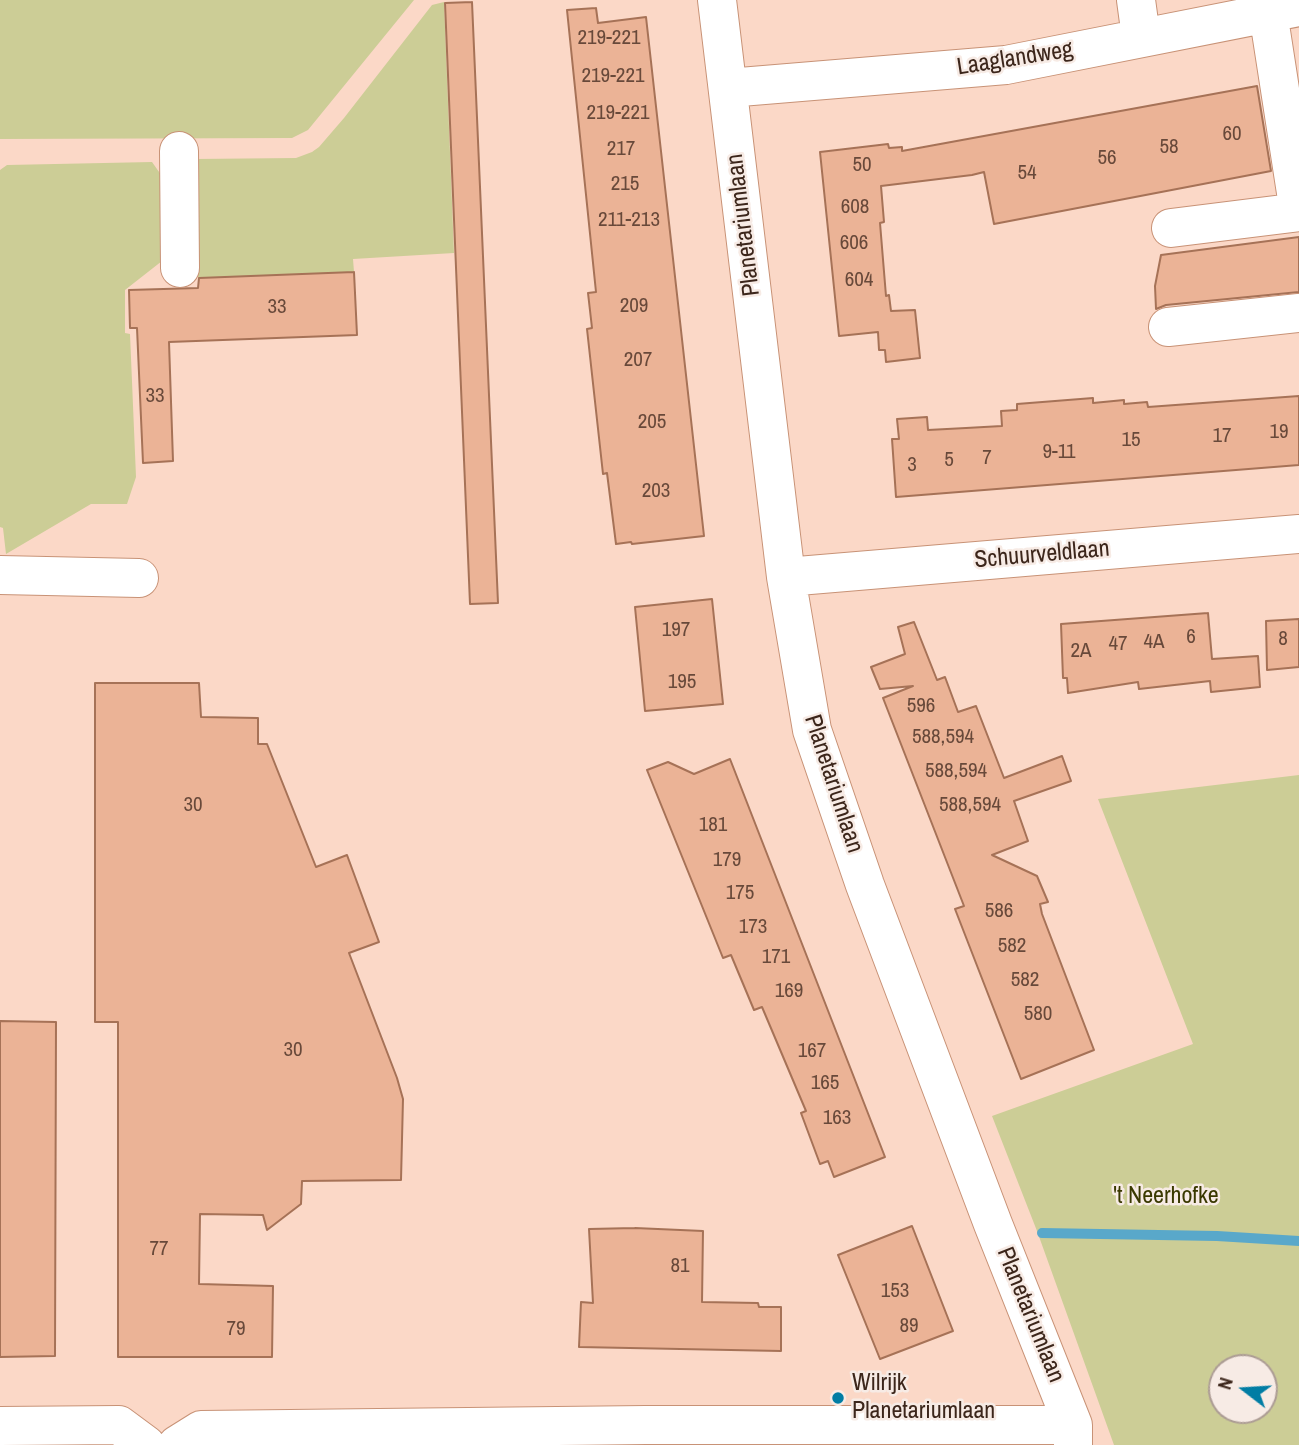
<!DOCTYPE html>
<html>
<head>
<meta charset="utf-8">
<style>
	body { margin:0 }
	#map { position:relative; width:1299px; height:1445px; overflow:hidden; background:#fbd8c7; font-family:"Archivo Narrow",sans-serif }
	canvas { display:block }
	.north { position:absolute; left:1208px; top:1354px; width:70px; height:70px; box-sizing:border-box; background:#f7ebe5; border:2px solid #ac9c94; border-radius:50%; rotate:287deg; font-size:19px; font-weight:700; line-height:28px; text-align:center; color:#3c261b }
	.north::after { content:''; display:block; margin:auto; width:24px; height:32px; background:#017da4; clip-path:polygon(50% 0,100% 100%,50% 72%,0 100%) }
</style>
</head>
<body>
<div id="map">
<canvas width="1299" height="1445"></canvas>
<div class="north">N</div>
</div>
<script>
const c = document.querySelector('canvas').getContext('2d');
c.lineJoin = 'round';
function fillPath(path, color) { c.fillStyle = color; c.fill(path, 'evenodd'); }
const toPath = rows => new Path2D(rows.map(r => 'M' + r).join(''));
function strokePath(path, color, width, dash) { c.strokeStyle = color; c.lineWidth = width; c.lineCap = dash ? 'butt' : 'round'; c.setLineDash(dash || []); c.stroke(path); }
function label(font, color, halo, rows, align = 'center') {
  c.font = font + ' "Archivo Narrow",sans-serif'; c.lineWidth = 5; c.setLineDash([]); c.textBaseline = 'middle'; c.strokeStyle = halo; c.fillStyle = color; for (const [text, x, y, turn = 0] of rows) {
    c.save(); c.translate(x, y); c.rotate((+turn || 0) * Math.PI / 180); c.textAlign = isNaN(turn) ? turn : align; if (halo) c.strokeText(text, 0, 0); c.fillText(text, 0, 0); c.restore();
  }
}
const green = toPath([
	[0,0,414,0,308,130,292,138,0,139],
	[444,2,454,253,353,259,354,272,198,278,195,159,296,158,312,152,319,147,344,118,432,5],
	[152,162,164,179,162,261,125,290,125,333,130,334,136,477,127,504,91,504,6,554,3,528,0,527,0,170,7,165],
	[1299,775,1299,1445,1114,1445,1037,1231,992,1116,1193,1044,1098,799],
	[1222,1368,1264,1368,1264,1410,1222,1410]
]);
const stream = toPath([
	[1042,1233,1217,1236,1299,1241]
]);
const building = toPath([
	[472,2,498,603,470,604,445,3,472,2],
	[596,8,598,23,646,17,704,536,632,544,631,542,616,544,607,473,603,474,587,329,592,328,588,293,596,292,567,10,596,8],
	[1257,86,1271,171,994,224,984,172,972,175,881,186,884,222,880,223,886,296,889,295,891,311,915,310,920,358,886,362,885,350,879,350,878,332,839,336,820,152,888,144,889,148,902,147,902,151,1257,86],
	[1299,237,1299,292,1166,305,1156,309,1155,286,1161,255,1299,237],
	[354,272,357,335,169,342,173,461,143,463,137,328,130,328,129,290,198,288,199,278,354,272],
	[1299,396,1299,465,896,497,892,439,899,439,897,419,927,417,928,430,966,428,1002,426,1001,411,1017,410,1017,404,1093,398,1093,403,1124,400,1124,404,1147,402,1148,407,1299,396],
	[712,599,723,704,645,711,635,607,712,599],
	[1208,613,1212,659,1258,656,1260,687,1211,692,1210,681,1139,689,1138,682,1068,693,1067,678,1063,678,1061,624,1208,613],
	[1299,619,1299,667,1267,670,1266,621,1299,619],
	[914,622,937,680,945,677,958,712,976,706,1004,778,1062,756,1071,781,1014,801,1028,841,992,855,1037,876,1048,902,1040,904,1042,914,1094,1050,1021,1079,955,909,964,906,883,698,913,686,880,689,871,667,905,654,898,627,914,622],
	[95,683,199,683,201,717,258,718,258,744,267,744,316,867,347,855,379,942,349,953,397,1078,403,1099,401,1180,302,1181,301,1204,267,1230,263,1215,200,1214,199,1284,273,1286,272,1357,118,1357,118,1022,95,1022,95,683],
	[730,759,885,1157,834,1177,828,1161,820,1164,801,1113,806,1111,762,1007,754,1010,731,955,723,958,647,770,668,762,694,774,730,759],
	[0,1021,56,1022,55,1356,0,1357,0,1021],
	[912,1226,953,1331,880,1359,838,1255,912,1226],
	[635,1228,703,1231,702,1302,758,1303,759,1307,781,1307,781,1351,579,1347,581,1302,593,1303,589,1229,635,1228]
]);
const minor = toPath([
	[717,0,786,577,812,730,865,885,993,1224,1073,1425,1073,1445],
	[1136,0,1141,37],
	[1268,12,1299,212],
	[728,88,1006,65,1299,7],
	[179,151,180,268],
	[1171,228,1299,212],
	[1168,327,1299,313],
	[0,575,139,578],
	[786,577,1299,534],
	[0,1426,119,1425,146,1445],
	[177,1445,201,1430,646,1425,1073,1425]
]);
const markers = [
	[838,1398,7,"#017da4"]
];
const numberNames = [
	["219-221",609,38],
	["219-221",613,76],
	["219-221",618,113],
	["60",1232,134],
	["58",1169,147],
	["217",621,149],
	["56",1107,158],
	["50",862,165],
	["54",1027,173],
	["215",625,184],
	["608",855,207],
	["211-213",629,220],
	["606",854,243],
	["604",859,280],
	["209",634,306],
	["33",277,307],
	["207",638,360],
	["33",155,396],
	["205",652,422],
	["19",1279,432],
	["17",1222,436],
	["15",1131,440],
	["9-11",1059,452],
	["7",987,458],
	["5",949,460],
	["3",912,465],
	["203",656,491],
	["197",676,630],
	["6",1191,637],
	["8",1283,639],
	["4A",1154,642],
	["47",1118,644],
	["2A",1081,651],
	["195",682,682],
	["596",921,706],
	["588,594",943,737],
	["588,594",956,771],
	["30",193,805],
	["588,594",970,805],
	["181",713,825],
	["179",727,860],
	["175",740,893],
	["586",999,911],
	["173",753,927],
	["582",1012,946],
	["171",776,957],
	["582",1025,980],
	["169",789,991],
	["580",1038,1014],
	["30",293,1050],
	["167",812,1051],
	["165",825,1083],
	["163",837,1118],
	["77",159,1249],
	["81",680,1266],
	["153",895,1291],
	["89",909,1326],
	["79",236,1329]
];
const streetNames = [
	["Laaglandweg",1015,59,-9],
	["Planetariumlaan",744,225,-97],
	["Schuurveldlaan",1042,555,-5],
	["Planetariumlaan",833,784,72],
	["Planetariumlaan",1030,1315,68]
];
const parkNames = [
	["'t Neerhofke",1166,1197]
];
const poiNames = [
	["Wilrijk",852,1384],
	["Planetariumlaan",852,1412]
];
fillPath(green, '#cccd96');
strokePath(stream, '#59a8ca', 10);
fillPath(building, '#ebb396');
strokePath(building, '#a67257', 2);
strokePath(minor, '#c89276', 40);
strokePath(minor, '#fff', 38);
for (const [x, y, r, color] of markers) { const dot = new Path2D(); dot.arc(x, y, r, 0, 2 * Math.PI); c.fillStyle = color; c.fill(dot); strokePath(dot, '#f7ebe5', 2.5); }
label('21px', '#68493a', null, numberNames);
label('24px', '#3c261b', '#f7ebe5', streetNames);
label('24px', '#3a3900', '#f7ebe5', parkNames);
label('24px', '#3c261b', '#f7ebe5', poiNames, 'left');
</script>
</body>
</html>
